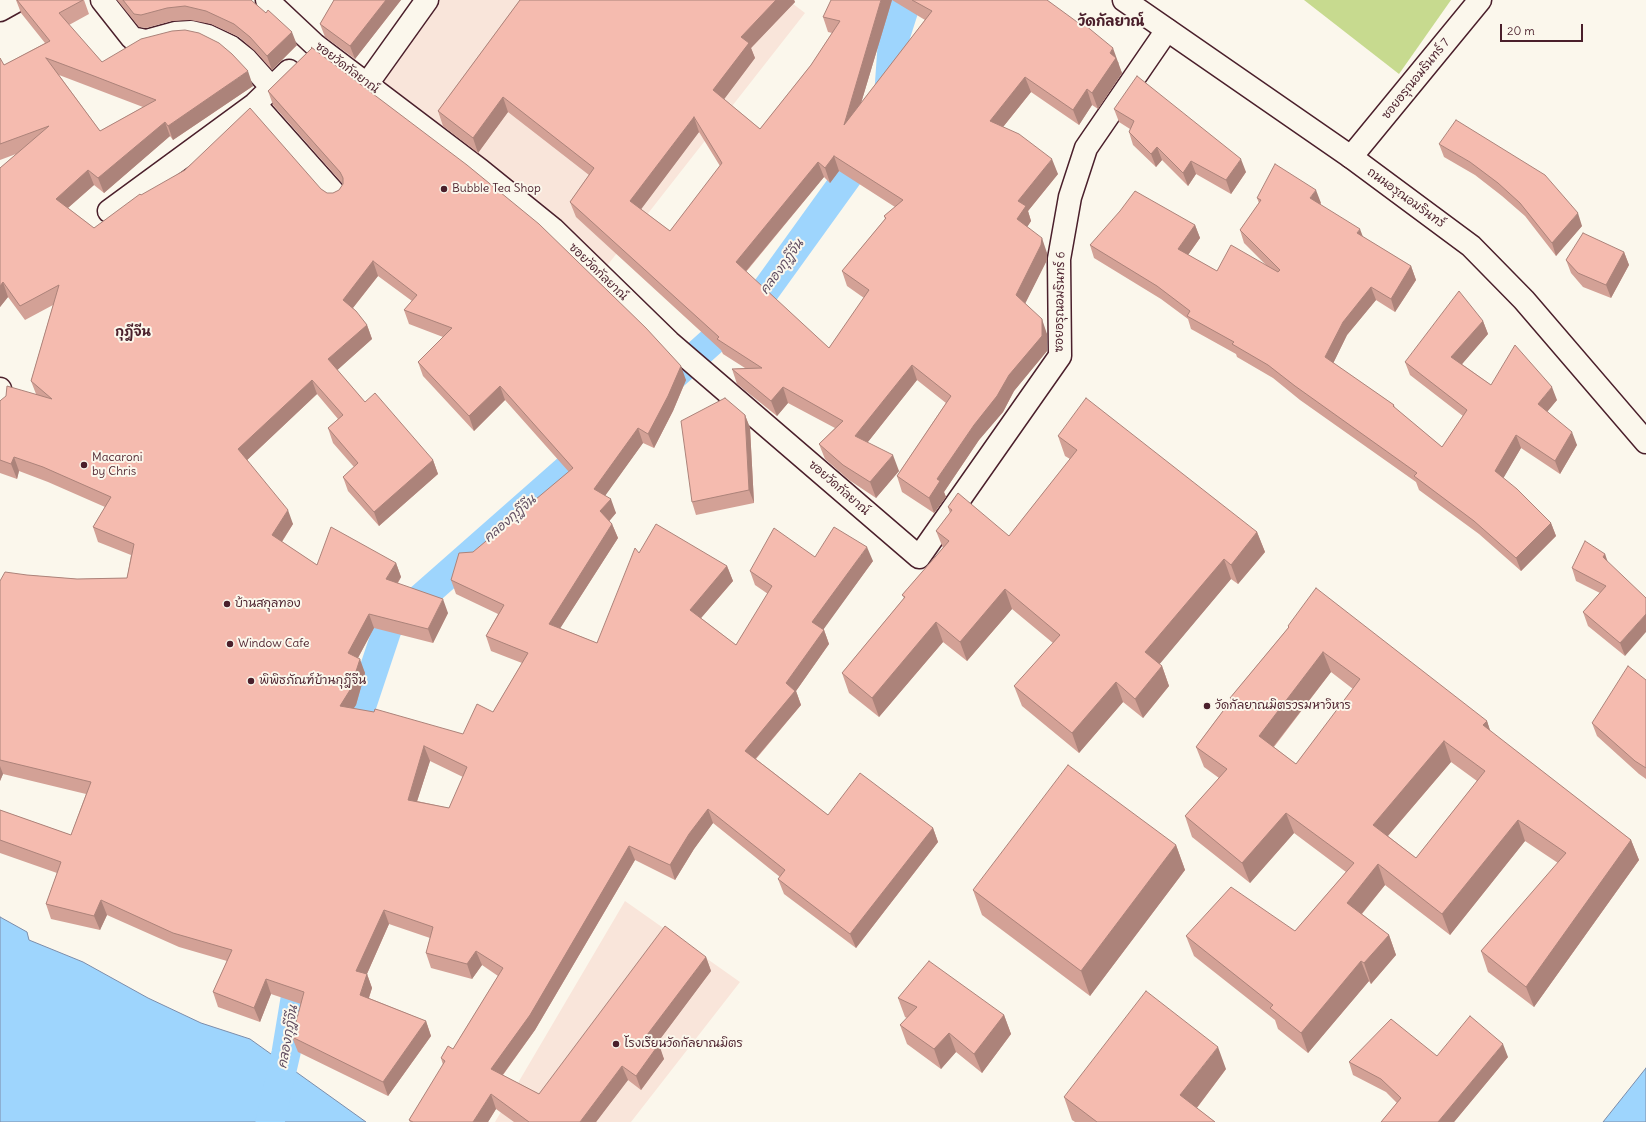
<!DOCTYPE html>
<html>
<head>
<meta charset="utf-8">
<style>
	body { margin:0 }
	#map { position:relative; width:1646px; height:1122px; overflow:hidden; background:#fbf7ec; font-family:Delius,sans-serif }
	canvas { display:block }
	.scale { position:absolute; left:1500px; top:24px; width:83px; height:18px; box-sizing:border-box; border:2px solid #4a1f2b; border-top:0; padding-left:5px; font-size:12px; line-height:14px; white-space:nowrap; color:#4a1f2b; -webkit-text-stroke:3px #fbf7ec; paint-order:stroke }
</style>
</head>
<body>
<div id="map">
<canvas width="1646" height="1122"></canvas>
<div class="scale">20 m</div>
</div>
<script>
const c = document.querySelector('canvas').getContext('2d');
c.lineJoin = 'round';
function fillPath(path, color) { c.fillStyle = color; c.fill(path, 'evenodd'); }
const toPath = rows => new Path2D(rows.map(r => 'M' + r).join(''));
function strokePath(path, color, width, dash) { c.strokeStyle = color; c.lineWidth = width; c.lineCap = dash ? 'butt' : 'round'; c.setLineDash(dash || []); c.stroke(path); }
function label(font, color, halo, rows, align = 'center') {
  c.font = font + ' Delius,"Playpen Sans Thai",sans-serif'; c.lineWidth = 4; c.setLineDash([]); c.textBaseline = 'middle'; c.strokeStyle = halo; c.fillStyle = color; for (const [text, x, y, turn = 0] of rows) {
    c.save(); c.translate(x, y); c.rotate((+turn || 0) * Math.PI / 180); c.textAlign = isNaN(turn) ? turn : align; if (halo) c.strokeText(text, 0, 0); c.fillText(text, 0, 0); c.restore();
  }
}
const built = toPath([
	[426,0,788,0,805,13,606,267,364,79],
	[625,901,740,982,631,1122,495,1122]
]);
const green = toPath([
	[1304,0,1451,0,1399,74]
]);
const water = toPath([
	[0,917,27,932,29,940,83,962,148,998,201,1023,250,1039,366,1122,0,1122,0,917],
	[1646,1068,1646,1122,1603,1122,1646,1068]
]);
const canal = toPath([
	[888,104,892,47,907,0],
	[670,379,760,298,871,144],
	[348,747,388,627,597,443],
	[270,1122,286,1053,301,963]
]);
const minor = toPath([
	[102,0,132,38,146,41,175,33,191,32,208,36,231,47,246,59,272,88],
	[267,0,315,45,480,170,553,229,669,342,919,557,1060,356,1059,259,1070,197,1086,148,1167,30],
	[0,10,18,0],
	[367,84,427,0],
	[255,104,336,195],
	[1351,157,1480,0],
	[109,211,255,104,289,71],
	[0,389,0,404]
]);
const major = toPath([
	[1124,0,1351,157,1471,246,1524,300,1646,442]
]);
const wall = toPath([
	[16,0,84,0,89,14,69,25,102,62,253,86,173,140,170,136,104,193,94,185,68,208,94,228,141,195,321,189,327,193,333,193,339,190,343,184,273,105,268,91,311,49,311,47,686,380,673,411,654,448,643,443,605,495,616,513,609,521,612,524,618,538,560,628,597,643,639,553,727,566,733,581,701,618,736,645,768,594,755,585,750,571,815,557,873,561,823,629,824,630,829,644,796,691,801,705,756,759,828,815,933,828,938,842,856,948,784,894,778,879,780,877,713,823,694,849,675,880,635,860,535,1030,503,1075,539,1094,706,957,711,971,657,1043,664,1059,641,1090,628,1080,596,1122,514,1122,496,1109,488,1122,410,1122,409,1120,443,1065,441,1058,453,1049,498,976,482,965,472,979,431,968,426,953,430,938,389,924,367,974,372,988,369,998,426,1021,431,1036,388,1096,298,1052,292,1037,301,1004,271,994,260,1022,218,1007,213,992,227,961,179,947,107,915,100,930,51,919,46,904,57,873,0,853,0,810,71,835,86,794,3,774,0,781,0,581,27,575,77,579,127,578,131,555,98,542,93,527,105,507,48,482,19,471,17,479,0,473,0,401,36,394,31,381,53,305,25,320,8,297,0,307,0,168,16,154,0,160,0,58,4,65,45,43,21,13],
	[59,75,143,107,100,131],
	[378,276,412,301,404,310,409,324,443,337,418,362,423,376,474,431,505,400,569,472,473,552,451,580,456,594,498,614,486,636,491,651,522,663,493,712,463,734,353,708,356,705,365,673,358,658,374,628,433,643,448,613,398,583,401,577,396,563,317,565,282,542,293,524,247,460,317,394,338,419,328,428,333,443,354,467,343,477,348,491,379,526,438,474,433,460,365,402,337,370,372,339,367,325,353,308],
	[430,761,463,777,449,808,417,801],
	[117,0,251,0,297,45,272,70,255,51,239,37,211,24,190,20,172,21,146,28,139,27],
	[334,0,401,0,355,59,325,37,320,24],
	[520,0,794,0,795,2,751,48,755,58,724,99,760,129,811,65,832,33,828,32,823,17,892,0,861,103,925,20,892,0,1047,0,1119,63,1118,64,1122,73,1098,109,1092,105,1079,125,1031,92,1003,127,1058,174,1028,211,1031,221,1027,227,1047,253,1047,260,1025,303,1047,334,1047,351,1014,391,1003,412,979,440,944,492,946,497,934,513,902,492,897,476,946,403,917,380,867,443,899,471,876,498,849,480,825,459,819,444,835,428,788,403,777,416,737,384,732,369,745,368,723,354,721,350,576,217,570,202,589,175,508,112,478,153,443,126,438,111],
	[699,132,720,166,670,231,641,209],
	[839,171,895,207,884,216,885,219,842,271,847,286,864,298,829,348,746,272,824,177,830,183],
	[1114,109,1246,172,1231,194,1196,174,1188,186,1162,160,1156,167,1133,145,1129,132,1130,129,1119,122],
	[1439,144,1582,226,1556,256,1525,216,1502,196,1475,175,1444,157],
	[1257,198,1321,203,1320,204,1363,237,1411,266,1416,280,1395,312,1376,300,1347,335,1333,363,1394,405,1395,408,1442,447,1463,416,1410,375,1405,362,1483,321,1488,334,1462,364,1491,385,1557,400,1547,411,1577,445,1560,474,1521,448,1503,478,1551,523,1556,536,1521,571,1479,534,1419,490,1416,482,1300,400,1273,378,1237,357,1236,354,1191,329,1188,319,1161,299,1094,258,1090,245,1195,225,1200,238,1188,255,1217,271,1267,266,1244,243,1240,230,1259,203],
	[1624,252,1629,265,1611,298,1583,287,1571,273,1566,260],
	[745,415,750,428,754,503,696,515,692,502],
	[1058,436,1257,532,1265,552,1238,584,1231,579,1159,664,1162,666,1169,686,1143,718,1123,702,1079,753,1022,706,1014,686,1053,643,1012,609,967,661,943,642,879,717,849,693,842,673,904,598,902,595,943,548,936,531,950,513,948,507,1009,536,1070,459,1065,456],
	[1605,554,1625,656,1588,626,1583,612,1600,593,1576,581,1572,568],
	[1288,626,1487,721,1490,731,1631,840,1639,860,1534,1007,1488,972,1481,951,1558,863,1525,841,1450,935,1385,885,1362,914,1389,935,1396,955,1371,984,1369,981,1308,1053,1278,1029,1275,1020,1194,956,1186,936,1295,931,1346,872,1294,833,1250,883,1192,837,1185,816,1219,778,1204,767,1196,747,1231,700,1230,698,1288,628],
	[1331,672,1353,689,1296,764,1274,747],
	[1451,762,1477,781,1416,858,1388,836],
	[1646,680,1646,779,1639,774,1597,736,1592,723],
	[1176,845,1185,870,1090,996,982,915,973,890],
	[898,998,1004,1015,1011,1034,982,1073,956,1052,941,1069,907,1044,900,1025,907,1018,905,1017],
	[1437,1056,1508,1057,1454,1122,1381,1122,1397,1103,1386,1092,1353,1075,1349,1062],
	[1226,1069,1197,1108,1215,1122,1075,1122,1072,1120,1064,1097]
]);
const shadedWall = toPath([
	[386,0,401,0,355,59,350,46],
	[776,0,794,0,795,2,751,48,755,58,719,106,713,90,741,37],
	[881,0,892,0,850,140,844,125],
	[292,32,297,45,272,70,267,56],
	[1113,48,1122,73,1098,109,1092,93,1110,53],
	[248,71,253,86,173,140,168,126],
	[1025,77,1031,92,995,137,990,121],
	[1087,89,1092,105,1079,125,1073,110],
	[503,97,508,112,478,153,473,138],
	[694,117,699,132,636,216,630,201],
	[165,122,170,136,104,193,98,178],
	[1157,147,1162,160,1156,167,1151,154],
	[834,156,839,171,830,183,825,168],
	[1052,159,1058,174,1028,211,1031,221,1022,235,1017,219,1018,201],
	[1241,159,1246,172,1231,194,1226,180],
	[1191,161,1196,174,1188,186,1183,173],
	[818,162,824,177,741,277,736,262],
	[88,170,94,185,62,213,56,199],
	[1316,190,1321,203,1315,211,1310,198],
	[1578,213,1582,226,1556,256,1552,243],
	[1195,225,1200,238,1183,262,1178,249],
	[1360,229,1365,242,1357,233],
	[1042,238,1047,253,1047,260,1022,310,1016,295],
	[1624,252,1629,265,1611,298,1606,285],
	[373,261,378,276,348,314,343,300],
	[1411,266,1416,280,1395,312,1391,299],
	[3,282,8,297,0,307,0,286],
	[1371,287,1376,300,1347,335,1330,370,1325,357,1343,322],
	[1042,319,1047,334,1047,351,1014,391,1003,412,979,440,944,492,946,497,934,513,929,498,937,479,974,425,1009,375],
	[1483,321,1488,334,1456,371,1451,357],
	[367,325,372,339,333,374,328,359],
	[912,365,917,380,860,452,855,436],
	[681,366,686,380,673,411,654,448,648,434],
	[312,380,317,394,244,463,238,449],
	[500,386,505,400,474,431,469,416],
	[783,387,788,403,777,416,771,401],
	[1552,387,1557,400,1543,417,1538,404],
	[745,415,750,428,754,503,749,490],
	[638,428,643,443,600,503,594,489],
	[1572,432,1577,445,1560,474,1555,461],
	[1516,435,1521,448,1500,484,1495,471],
	[893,455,899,471,876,498,870,482],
	[14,457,19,471,17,479,11,464],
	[433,460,438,474,379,526,374,512],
	[611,499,616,513,606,525,600,511],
	[288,510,293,524,277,549,272,535],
	[1551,523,1556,536,1521,571,1516,558],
	[612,524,618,538,554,638,549,624],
	[1257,532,1265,552,1238,584,1231,565],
	[867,547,873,561,818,637,812,622],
	[1605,554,1610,568,1603,557],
	[1224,559,1231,579,1153,672,1145,652],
	[396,563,401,577,391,593,386,579],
	[727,566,733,581,695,625,690,610],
	[1005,589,1012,609,967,661,960,642],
	[443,599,448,613,433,643,428,629],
	[369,614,374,628,353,667,348,653],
	[1646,614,1646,632,1625,656,1620,643],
	[936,622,943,642,879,717,872,698],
	[824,630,829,644,796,691,801,705,750,765,745,751,786,683],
	[1323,652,1331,672,1266,756,1259,736],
	[360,659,365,673,356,705,346,720,340,706],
	[1162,666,1169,686,1143,718,1135,699],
	[1116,682,1123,702,1079,753,1072,733],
	[1487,721,1494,742,1483,725],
	[1444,741,1451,762,1380,845,1373,825],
	[424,746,430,761,413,814,408,800],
	[0,766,3,774,0,781],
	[708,809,713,823,694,849,675,880,670,865,689,834],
	[1286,813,1294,833,1250,883,1242,863],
	[1518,820,1525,841,1450,935,1442,914],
	[933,828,938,842,856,948,850,934],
	[1631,840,1639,860,1534,1007,1526,987],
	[1176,845,1185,870,1090,996,1081,971],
	[629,846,635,860,535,1030,496,1084,491,1069],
	[1378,864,1385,885,1354,923,1347,903],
	[101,900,107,915,100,930,94,916],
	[384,910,389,924,362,985,356,971],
	[1389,935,1396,955,1371,984,1364,963],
	[476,951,482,965,472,979,467,964],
	[706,957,711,971,652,1050,647,1035],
	[1361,961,1369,981,1308,1053,1301,1033],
	[367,974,372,988,365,1009,360,995],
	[266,979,271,994,260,1022,254,1008],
	[1004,1015,1011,1034,982,1073,974,1054],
	[426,1021,431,1036,388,1096,383,1082],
	[949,1033,956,1052,941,1069,934,1049],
	[659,1044,664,1059,641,1090,636,1076],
	[1503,1044,1508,1057,1454,1122,1438,1122],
	[1218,1047,1226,1069,1189,1118,1180,1095],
	[622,1066,628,1080,596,1122,580,1122],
	[491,1094,496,1109,488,1122,473,1122]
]);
const building = toPath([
	[17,0,83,0,59,13,102,62,141,39,172,31,185,30,199,33,219,43,232,54,248,71,168,126,165,122,98,178,88,170,56,199,94,228,140,194,141,195,185,170,250,108,321,189,327,193,333,193,339,190,343,184,343,178,340,172,268,91,312,48,311,47,467,165,539,224,646,328,681,366,668,396,648,434,638,428,594,489,611,499,600,511,612,524,549,624,597,643,635,548,639,553,656,524,727,566,690,610,736,645,772,586,750,571,774,528,815,557,834,527,867,547,812,622,824,630,786,683,795,691,745,751,828,815,860,773,933,828,850,934,778,879,785,870,708,809,689,834,670,865,629,846,530,1015,491,1069,539,1094,665,926,706,957,647,1035,659,1044,636,1076,622,1066,580,1122,529,1122,491,1094,473,1122,413,1122,409,1120,445,1061,441,1058,448,1046,453,1049,503,968,476,951,467,964,426,953,433,927,384,910,356,971,367,974,360,995,426,1021,383,1082,292,1037,304,992,266,979,254,1008,213,992,232,950,173,933,101,900,94,916,46,904,61,862,0,840,0,810,71,835,91,782,0,760,0,581,5,572,27,575,77,579,127,578,134,544,93,527,111,497,43,467,14,457,11,464,0,460,0,401,1,400,6,396,7,386,52,399,31,381,59,285,20,306,3,282,0,286,0,168,49,126,0,144,0,58,4,65,50,41,17,0],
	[46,58,94,76,156,100,100,131,46,58],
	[373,261,417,295,404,310,452,328,418,362,469,416,500,386,573,468,473,552,459,553,451,580,504,605,486,636,528,653,493,712,477,704,463,734,375,709,374,712,340,706,350,690,360,659,348,653,369,614,428,629,443,599,386,579,396,563,331,527,317,565,272,535,288,510,238,449,312,380,343,415,328,428,358,463,343,477,374,512,433,460,375,393,365,402,328,359,367,325,356,311,343,300,373,261],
	[424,746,467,767,449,808,408,800,424,746],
	[123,0,251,0,266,13,268,10,292,32,267,56,250,37,234,24,206,11,185,6,167,8,141,15,134,14,123,0],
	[334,0,386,0,350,46,320,24,334,0],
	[520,0,776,0,741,37,749,43,713,90,760,129,811,65,840,21,823,17,831,0,881,0,844,125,932,11,912,0,1047,0,1084,27,1085,25,1113,48,1110,53,1116,58,1092,93,1087,89,1073,110,1025,77,990,121,1019,134,1052,159,1018,201,1026,206,1017,219,1042,238,1041,245,1016,295,1042,319,1042,336,1009,375,997,396,974,425,937,479,940,481,929,498,897,476,951,396,912,365,855,436,893,455,870,482,843,465,819,444,843,421,783,387,771,401,732,369,762,368,717,339,719,337,570,202,594,168,503,97,473,138,438,111,520,0],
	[694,117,722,163,670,231,630,201,694,117],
	[834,156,903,200,884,216,886,218,842,271,869,290,829,348,736,262,818,162,825,168,834,156],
	[1137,76,1241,159,1226,180,1191,161,1183,173,1157,147,1151,154,1129,132,1134,121,1114,109,1137,76],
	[1456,120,1545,175,1578,213,1552,243,1520,203,1498,183,1470,162,1439,144,1456,120],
	[1275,164,1316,190,1310,198,1360,229,1357,233,1411,266,1391,299,1371,287,1343,322,1325,357,1394,405,1393,406,1442,447,1467,410,1405,362,1459,291,1483,321,1451,357,1491,385,1515,345,1552,387,1538,404,1572,432,1555,461,1516,435,1495,471,1517,489,1551,523,1516,558,1474,521,1414,476,1417,473,1295,386,1268,365,1232,344,1234,342,1187,316,1190,311,1157,286,1090,245,1120,211,1135,191,1195,225,1178,249,1217,271,1231,245,1278,272,1280,270,1240,230,1261,200,1257,198,1275,164],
	[1583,233,1624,252,1606,285,1578,273,1566,260,1583,233],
	[725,398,745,415,749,490,692,502,681,421,725,398],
	[1086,398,1257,532,1231,565,1224,559,1145,652,1162,666,1135,699,1116,682,1072,733,1014,686,1060,635,1005,589,960,642,936,622,872,698,842,673,905,597,902,595,949,541,936,531,952,510,948,507,958,493,1009,536,1077,450,1058,436,1086,398],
	[1585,541,1605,554,1603,557,1646,598,1646,614,1620,643,1583,612,1606,586,1572,568,1585,541],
	[1316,588,1487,721,1483,725,1631,840,1526,987,1481,951,1566,853,1518,820,1442,914,1378,864,1347,903,1389,935,1364,963,1361,961,1301,1033,1270,1008,1273,1005,1186,936,1231,887,1295,931,1354,863,1286,813,1242,863,1185,816,1227,769,1196,747,1232,699,1230,698,1289,627,1288,626,1316,588],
	[1323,652,1360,679,1296,764,1259,736,1323,652],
	[1444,741,1485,771,1416,858,1373,825,1444,741],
	[1628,666,1646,680,1646,768,1635,761,1592,723,1628,666],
	[1068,765,1176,845,1081,971,973,890,1068,765],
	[929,961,1004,1015,974,1054,949,1033,934,1049,900,1025,917,1007,898,998,929,961],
	[1146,991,1218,1047,1180,1095,1215,1122,1097,1122,1064,1097,1146,991],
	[1470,1016,1503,1044,1438,1122,1381,1122,1401,1098,1381,1079,1349,1062,1391,1019,1437,1056,1470,1016]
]);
const markers = [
	[444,189,4,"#4a1f2b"],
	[84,465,4,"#4a1f2b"],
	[227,604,4,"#4a1f2b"],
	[230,644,4,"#4a1f2b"],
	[251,681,4,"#4a1f2b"],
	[1207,706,4,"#4a1f2b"],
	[616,1044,4,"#4a1f2b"]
];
const streetNames = [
	["ซอยวัดกัลยาณ์",347,68,37],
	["ซอยอรุณอมรินทร์ 7",1416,79,-51],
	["ถนนอรุณอมรินทร์",1406,198,36],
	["ซอยวัดกัลยาณ์",598,272,44],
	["ซอยอรุณอมรินทร์ 6",1060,302,-89],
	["ซอยวัดกัลยาณ์",839,488,41]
];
const poiNames = [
	["Bubble Tea Shop",452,189],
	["Macaroni",92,458],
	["by Chris",92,472],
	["บ้านสกุลทอง",235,604],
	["Window Cafe",238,644],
	["พิพิธภัณฑ์บ้านกุฎีจีน",259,681],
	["วัดกัลยาณมิตรวรมหาวิหาร",1215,706],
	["โรงเรียนวัดกัลยาณมิตร",624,1044]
];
const waterNames = [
	["คลองกุฎีจีน",782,267,-54],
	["คลองกุฎีจีน",510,519,-41],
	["คลองกุฎีจีน",288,1037,-80]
];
const neighbourhoodNames = [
	["กุฎีจีน",133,332]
];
const quarterNames = [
	["วัดกัลยาณ์",1111,22]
];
fillPath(built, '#f9e5da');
fillPath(green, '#c7da8f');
fillPath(water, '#9ed5fd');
strokePath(water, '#7c8ca9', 1);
strokePath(canal, '#9ed5fd', 29);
strokePath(minor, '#4a1f2b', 25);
strokePath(major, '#4a1f2b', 25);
strokePath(minor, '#fbf7ec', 22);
strokePath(major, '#fbf7ec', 22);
fillPath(wall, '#d3a196');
fillPath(shadedWall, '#ac837a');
fillPath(building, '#f5bbaf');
strokePath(building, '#ac837a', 1);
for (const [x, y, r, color] of markers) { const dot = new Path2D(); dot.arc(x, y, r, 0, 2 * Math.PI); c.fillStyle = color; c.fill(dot); strokePath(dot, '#fbf7ec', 1.5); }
label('12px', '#4a1f2b', '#fbf7ec', streetNames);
label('12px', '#4a1f2b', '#fbf7ec', poiNames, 'left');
label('italic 13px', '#5f4c60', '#fbf7ec', waterNames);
label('bold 13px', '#4a1f2b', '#fbf7ec', neighbourhoodNames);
label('bold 14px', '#4a1f2b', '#fbf7ec', quarterNames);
</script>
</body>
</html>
